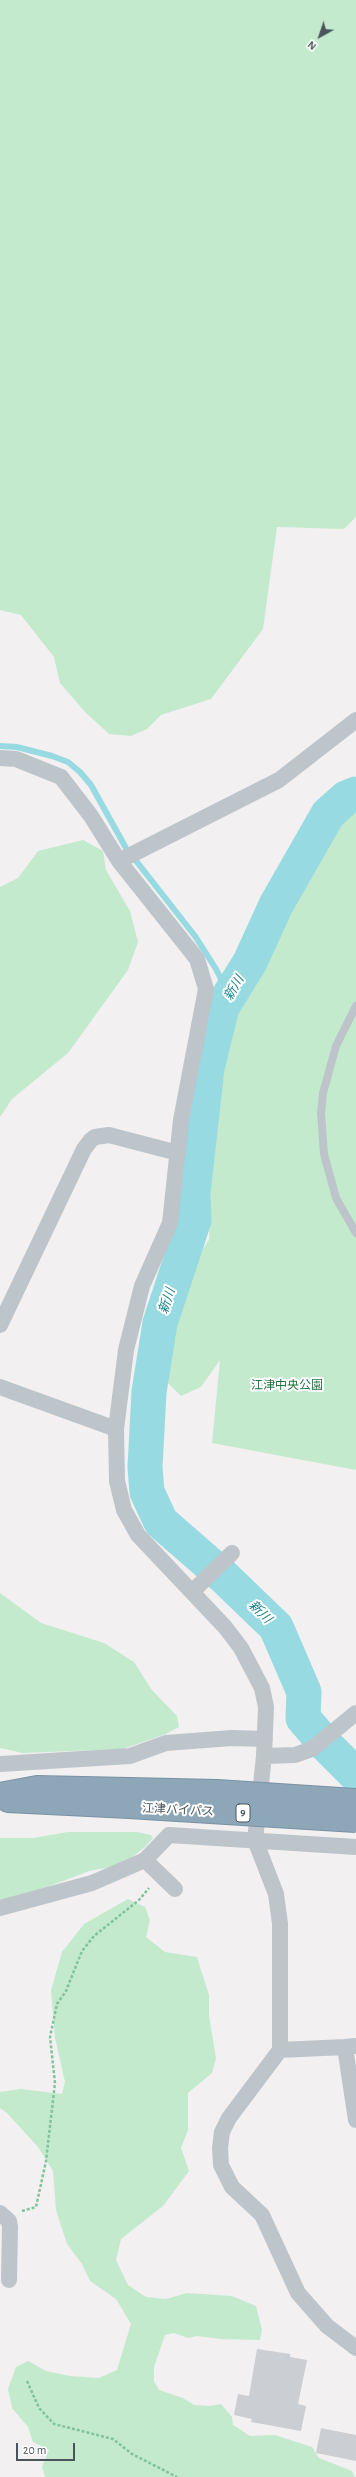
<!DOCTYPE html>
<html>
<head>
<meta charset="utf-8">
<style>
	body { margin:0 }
	#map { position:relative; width:356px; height:2477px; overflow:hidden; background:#f2f0f0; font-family:"Alegreya Sans",sans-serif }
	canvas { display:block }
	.north { position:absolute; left:300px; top:16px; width:40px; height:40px; -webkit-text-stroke:3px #fff; paint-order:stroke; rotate:220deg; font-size:11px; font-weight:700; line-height:16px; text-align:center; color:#4a555b }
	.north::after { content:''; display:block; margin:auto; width:14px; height:18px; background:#4a555b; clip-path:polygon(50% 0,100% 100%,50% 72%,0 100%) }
	.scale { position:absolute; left:16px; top:2443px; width:59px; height:18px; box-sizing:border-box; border:2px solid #4a555b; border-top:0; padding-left:5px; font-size:12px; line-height:14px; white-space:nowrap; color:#4a555b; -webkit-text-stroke:3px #fff; paint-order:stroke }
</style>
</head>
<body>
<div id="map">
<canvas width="356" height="2477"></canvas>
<div class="north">N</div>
<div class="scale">20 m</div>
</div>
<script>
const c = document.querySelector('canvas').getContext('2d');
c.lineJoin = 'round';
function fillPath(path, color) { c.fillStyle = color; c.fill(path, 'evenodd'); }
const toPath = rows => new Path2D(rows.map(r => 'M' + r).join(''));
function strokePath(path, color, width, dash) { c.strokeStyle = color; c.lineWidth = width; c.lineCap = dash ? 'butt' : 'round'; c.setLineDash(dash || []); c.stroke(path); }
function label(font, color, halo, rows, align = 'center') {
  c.font = font + ' "Alegreya Sans","Noto Sans JP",sans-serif'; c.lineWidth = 4; c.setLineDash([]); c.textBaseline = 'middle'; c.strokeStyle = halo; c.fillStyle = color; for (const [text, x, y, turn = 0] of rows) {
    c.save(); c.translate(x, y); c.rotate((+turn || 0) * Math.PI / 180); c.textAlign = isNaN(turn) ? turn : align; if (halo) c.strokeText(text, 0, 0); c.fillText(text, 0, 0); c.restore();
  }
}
const green = toPath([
	[0,0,356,0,356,517,344,529,277,527,263,629,211,699,161,715,147,729,131,736,109,734,85,712,60,683,54,657,21,615,0,610],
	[356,802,356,1470,212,1443,220,1360,201,1387,181,1396,162,1377,162,1345,173,1310,188,1271,209,1240,215,1085,225,1026,328,829],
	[83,840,103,851,106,870,130,911,138,942,128,970,68,1053,12,1099,0,1117,0,887,18,878,38,851],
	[0,1593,41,1623,104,1643,134,1662,151,1689,177,1716,179,1727,166,1734,123,1749,23,1753,0,1748],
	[68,1832,137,1832,151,1835,153,1838,145,1847,122,1865,89,1871,34,1892,0,1902,0,1838,33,1838],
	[128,1899,145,1907,150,1920,146,1937,165,1952,197,1957,209,1995,209,2016,216,2058,212,2073,188,2093,188,2130,181,2148,189,2171,163,2206,121,2239,116,2260,128,2285,146,2297,166,2299,187,2293,232,2296,256,2306,262,2330,260,2340,221,2339,197,2336,188,2338,174,2333,165,2335,154,2367,154,2381,159,2390,183,2398,194,2405,210,2406,221,2404,232,2417,233,2425,250,2436,275,2435,312,2447,319,2458,352,2471,355,2477,45,2477,42,2467,49,2450,33,2442,28,2427,12,2408,8,2389,16,2367,28,2361,46,2371,70,2376,99,2378,117,2370,131,2324,116,2299,90,2281,82,2264,67,2244,56,2210,53,2171,38,2147,7,2113,0,2108,0,2092,21,2089,62,2094,65,2082,55,2038,51,1990,62,1952,84,1924]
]);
const stream = toPath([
	[0,746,17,747,52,756,68,762,80,772,91,785,126,848,195,936,216,969,225,987,222,1007]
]);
const river = toPath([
	[356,794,346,798,328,814,276,905,250,962,222,1007,207,1068,193,1193,194,1220,160,1323,149,1392,145,1467,147,1492,161,1522,222,1575,276,1627,304,1692,303,1718,327,1746,356,1775]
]);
const building = toPath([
	[257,2349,290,2354,290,2357,307,2360,298,2404,306,2406,301,2431,251,2422,252,2419,234,2415,238,2394,249,2396],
	[321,2428,356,2435,356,2461,316,2453]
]);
const path = toPath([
	[22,2211,36,2207,46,2161,55,2083,50,2037,57,2004,66,1991,82,1951,94,1936,139,1900,149,1888],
	[27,2381,39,2408,54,2424,113,2439,132,2454,177,2477]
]);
const lane = toPath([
	[356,1006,336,1046,323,1093,321,1113,324,1154,336,1198,356,1233]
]);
const street = toPath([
	[0,758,16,759,61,777,91,816,119,861,197,959,206,989,181,1120,170,1223,142,1286,126,1350,116,1429,117,1481,124,1510,138,1535,225,1627,241,1648,262,1688,266,1707,264,1756,255,1840,276,1894,280,1924,280,2050,345,2047],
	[119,861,279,780,356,720],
	[0,1325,84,1149,91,1140,95,1137,109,1135,178,1153],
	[0,1387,116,1429],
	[192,1592,232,1553],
	[264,1756,295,1755,312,1749,356,1713],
	[0,1764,130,1756,166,1743,232,1738,265,1739],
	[145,1860,175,1889],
	[0,1908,92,1883,145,1860,169,1835,356,1847],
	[356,2046,345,2047,356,2120],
	[280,2050,229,2118,222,2132,220,2148,221,2165,232,2187,262,2215,298,2293,327,2326,356,2348],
	[0,2213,9,2221,10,2227,9,2280]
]);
const highway = toPath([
	[0,1794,37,1787,129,1789],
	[8,1801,129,1807]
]);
const highwayBridge = toPath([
	[129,1789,217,1791,356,1800],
	[129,1807,356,1821]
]);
const shields = [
	[243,1813,14]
];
const shieldNames = [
	["9",243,1813]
];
const parkNames = [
	["江津中央公園",287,1385]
];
const streetNames = [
	["江津バイパス",178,1810,3]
];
const waterNames = [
	["新川",234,988,-59],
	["新川",167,1301,-72],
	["新川",260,1612,44]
];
fillPath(green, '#c4eace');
strokePath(stream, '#97dae1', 6);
strokePath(river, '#97dae1', 35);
fillPath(building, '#cbced2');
strokePath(highway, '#7993a4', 24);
strokePath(path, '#81c39a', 2.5, [3, 2]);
strokePath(lane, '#bdc5cb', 8);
strokePath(street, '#bdc5cb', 16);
strokePath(highway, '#8ea7b8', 22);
strokePath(highwayBridge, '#7993a4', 24, []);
strokePath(highwayBridge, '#8ea7b8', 22);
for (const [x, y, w] of shields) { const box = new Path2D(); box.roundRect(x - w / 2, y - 9, w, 18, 3); c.fillStyle = '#fff'; c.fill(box); strokePath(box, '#4a555b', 1); }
label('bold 11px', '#4a555b', null, shieldNames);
label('12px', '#237442', '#fff', parkNames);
label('12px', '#4a555b', '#fff', streetNames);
label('italic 13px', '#1e828b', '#fff', waterNames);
</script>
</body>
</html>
